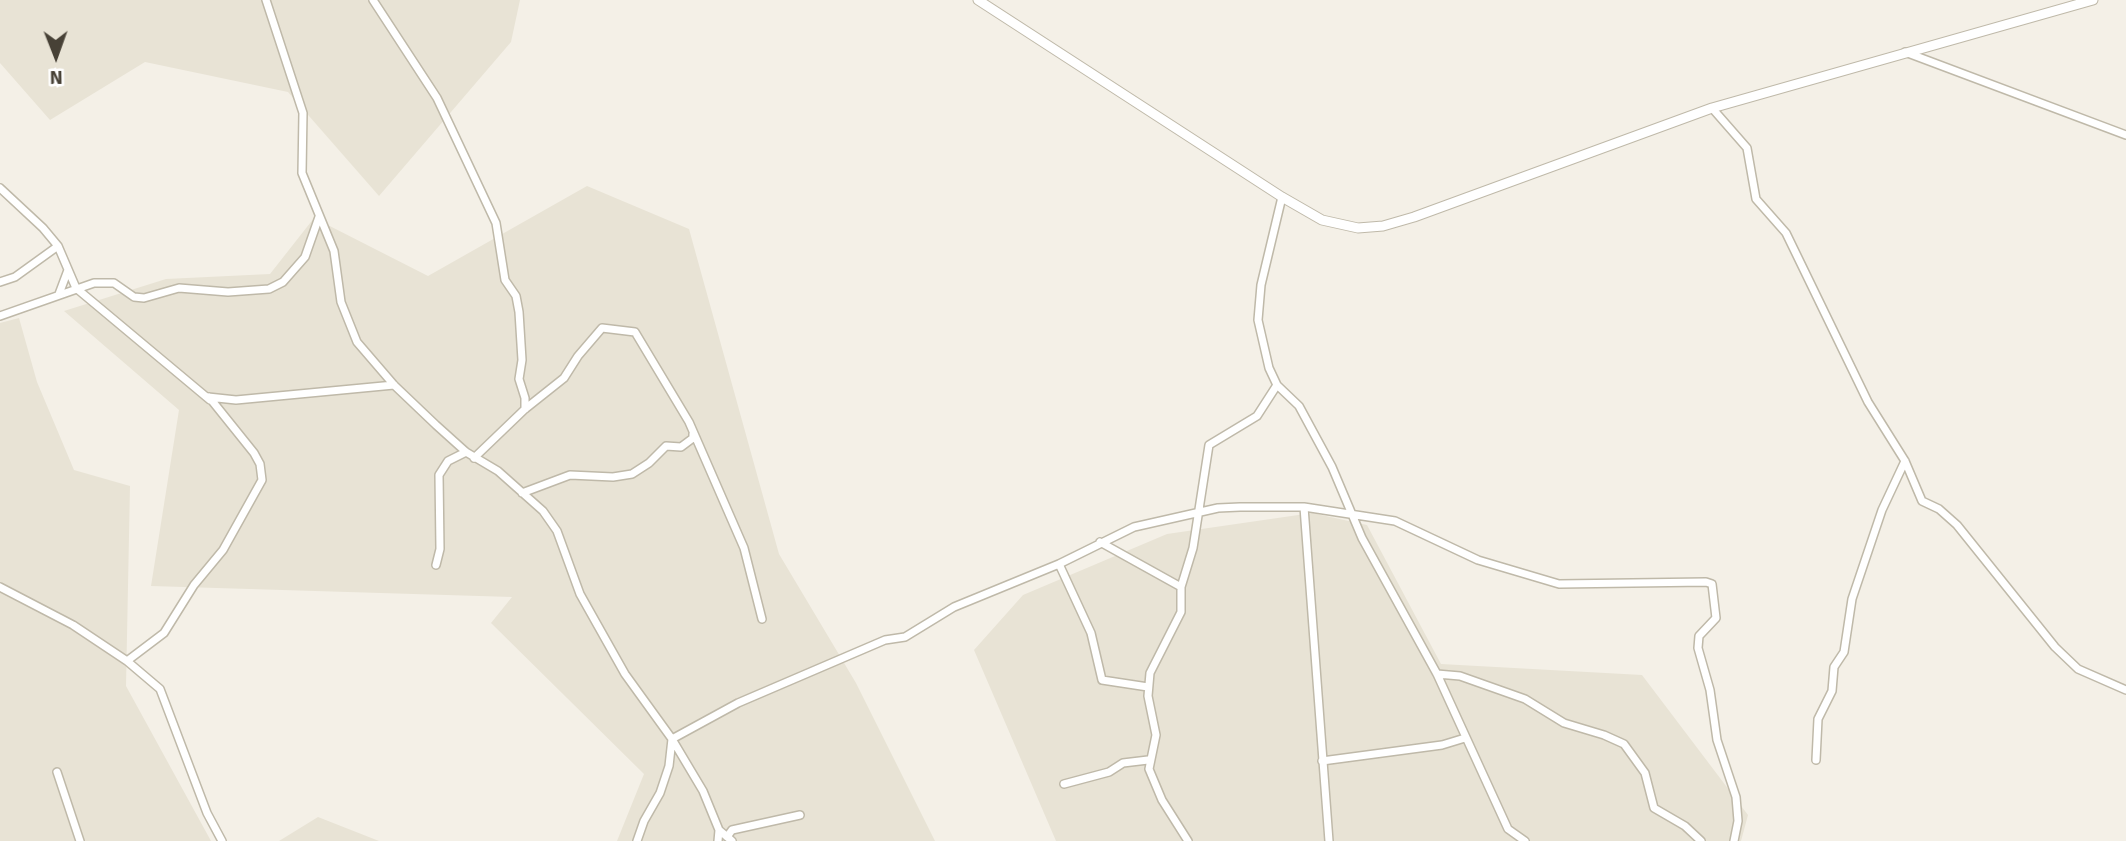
<!DOCTYPE html>
<html>
<head>
<meta charset="utf-8">
<style>
	body { margin:0 }
	#map { position:relative; width:2126px; height:841px; overflow:hidden; background:#f4f0e7; font-family:Signika,sans-serif }
	canvas { display:block }
	.north { position:absolute; left:21px; top:21px; width:70px; height:70px; -webkit-text-stroke:5px #fff; paint-order:stroke; rotate:179deg; font-size:19px; font-weight:700; line-height:28px; text-align:center; color:#474136 }
	.north::after { content:''; display:block; margin:auto; width:24px; height:32px; background:#474136; clip-path:polygon(50% 0,100% 100%,50% 72%,0 100%) }
</style>
</head>
<body>
<div id="map">
<canvas width="2126" height="841"></canvas>
<div class="north">N</div>
</div>
<script>
const c = document.querySelector('canvas').getContext('2d');
c.lineJoin = 'round';
function fillPath(path, color) { c.fillStyle = color; c.fill(path, 'evenodd'); }
const toPath = rows => new Path2D(rows.map(r => 'M' + r).join(''));
function strokePath(path, color, width, dash) { c.strokeStyle = color; c.lineWidth = width; c.lineCap = dash ? 'butt' : 'round'; c.setLineDash(dash || []); c.stroke(path); }
const residential = toPath([
	[0,0,520,0,511,42,379,196,288,92,145,62,50,120,0,63],
	[587,186,689,229,779,554,856,683,935,841,617,841,644,774,491,623,512,597,151,586,179,410,64,311,166,279,270,274,314,218,428,276],
	[19,318,37,382,74,470,130,486,126,686,211,841,0,841,0,323],
	[1312,513,1367,525,1441,664,1642,675,1748,815,1741,841,1056,841,974,650,1023,595,1167,534],
	[318,817,379,841,279,841]
]);
const minor = toPath([
	[266,0,303,113,302,173,334,251,341,302,357,342,394,385,436,425,466,452,498,471,543,511,557,531,580,594,625,674,672,739,669,766,660,793,644,821,637,841],
	[373,0,437,98,496,223,505,280,516,296,519,312,522,360,519,379,525,398,525,409],
	[1905,52,2126,135],
	[1712,108,1747,148,1756,199,1786,233,1868,402,1905,461,1922,501,1939,509,1957,525,2055,647,2078,669,2126,690],
	[0,188,43,228,58,246,76,288,210,400,208,397,236,400,394,385],
	[1282,197,1261,285,1258,320,1269,368,1277,385,1299,406,1332,467,1362,538,1437,674,1508,829,1525,841],
	[0,282,15,277,58,246],
	[59,294,68,270],
	[0,316,94,283,114,283,134,297,144,298,179,288,228,292,269,289,283,282,305,257,319,217],
	[474,458,525,409,564,378,578,356,602,328,635,332,689,422,744,548,762,619],
	[522,493,570,475,613,477,632,474,649,463,666,446,681,447,693,438,693,434],
	[1304,507,1329,841],
	[1100,542,1181,587],
	[1059,564,1091,633,1102,680,1148,687],
	[436,565,440,549,439,475,448,461,466,452],
	[0,587,73,625,127,661,160,689,207,813,222,841],
	[127,661,164,633,194,585,223,550,262,480,260,464,254,453,209,397],
	[1437,674,1460,676,1525,699,1564,723,1604,735,1624,744,1645,773,1654,808,1685,826,1701,841],
	[1816,760,1818,719,1832,691,1834,667,1844,652,1852,599,1882,510,1905,461],
	[1322,761,1442,745,1465,738],
	[57,772,80,841],
	[1064,784,1109,772,1123,763,1148,760],
	[727,837,732,830,800,815],
	[718,841,719,830],
	[732,841,719,830,703,791,672,739,738,703,885,640,905,637,954,607,1059,564,1134,527,1218,508,1240,507,1304,507,1395,521,1478,560,1559,584,1706,582,1712,584,1716,618,1699,636,1698,648,1710,690,1717,740,1736,797,1738,821,1734,841],
	[1188,841,1162,800,1149,769,1156,735,1148,696,1150,673,1181,612,1181,587,1193,548,1209,445,1257,416,1277,385]
]);
const tertiary = toPath([
	[978,0,1282,197,1322,220,1358,228,1383,226,1414,217,1712,108,2093,0]
]);
fillPath(residential, '#e8e3d5');
strokePath(minor, '#bfb9a9', 10);
strokePath(tertiary, '#bfb9a9', 11);
strokePath(minor, '#fff', 7);
strokePath(tertiary, '#fff', 9);
</script>
</body>
</html>
